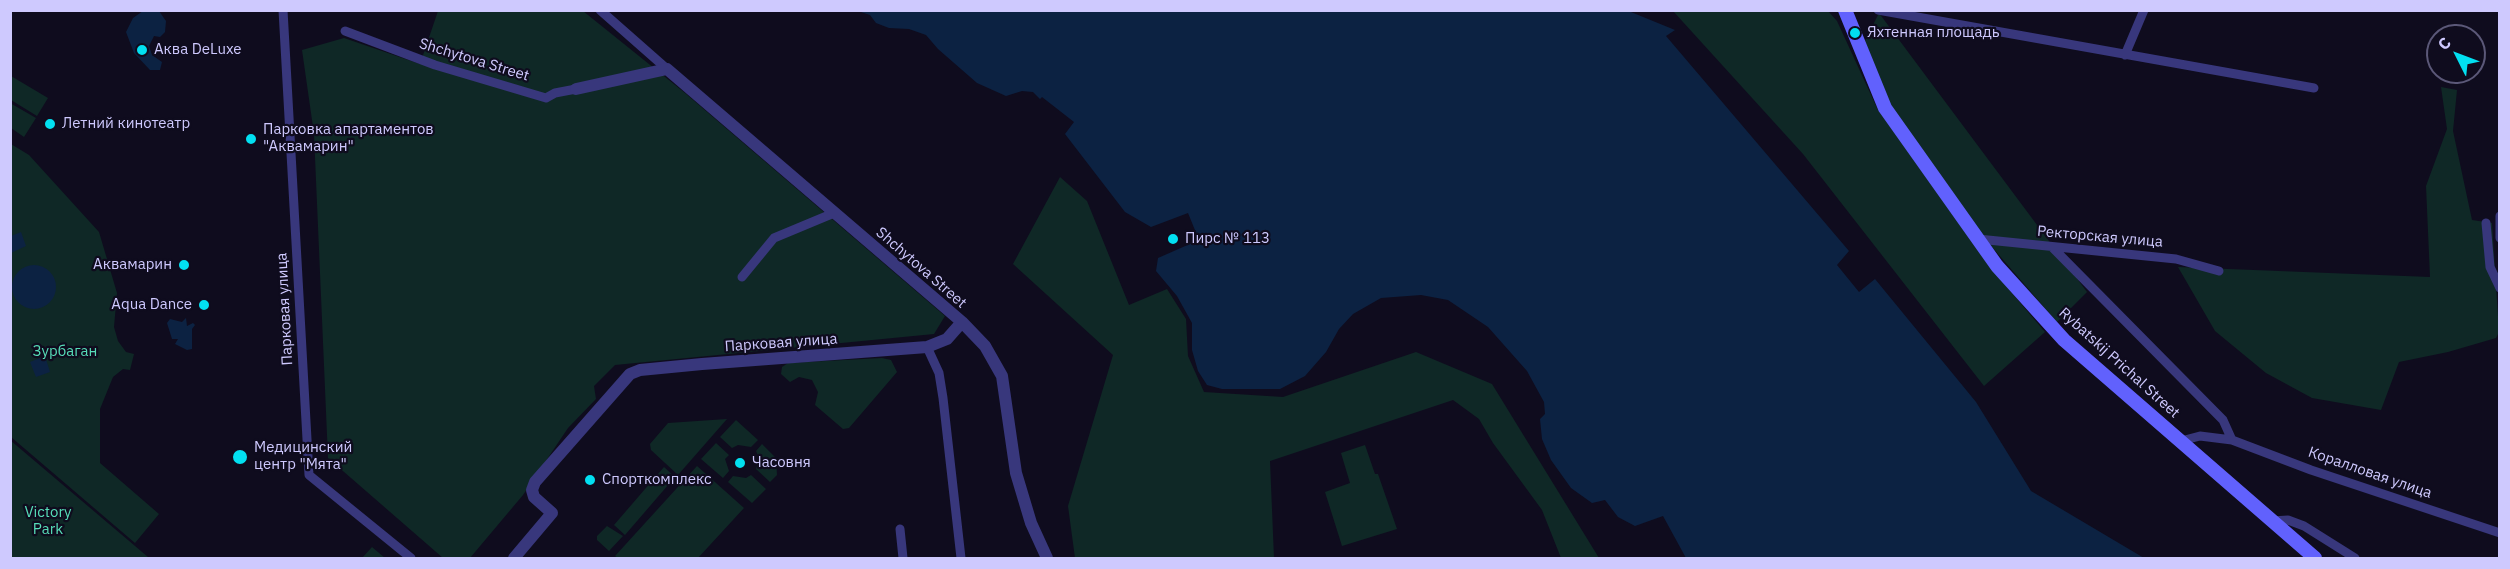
<!DOCTYPE html>
<html>
<head>
<meta charset="utf-8">
<style>
	body { margin:0 }
	#map { position:relative; width:2510px; height:569px; overflow:hidden; background:#0f0c1e; font-family:"IBM Plex Sans",sans-serif }
	canvas { display:block }
	.frame { position:absolute; inset:0; border:12px solid #cec9fe; pointer-events:none }
	.north { position:absolute; left:2426px; top:24px; width:60px; height:60px; box-sizing:border-box; background:#0f0c1e; border:2px solid #5b5878; border-radius:50%; rotate:312deg; font-size:16px; font-weight:700; line-height:24px; text-align:center; color:#cec9fe }
	.north::after { content:''; display:block; margin:auto; width:21px; height:27px; background:#02e0f1; clip-path:polygon(50% 0,100% 100%,50% 72%,0 100%) }
</style>
</head>
<body>
<div id="map">
<canvas width="2510" height="569"></canvas>
<div class="frame"></div>
<div class="north">С</div>
</div>
<script>
const c = document.querySelector('canvas').getContext('2d');
c.lineJoin = 'round';
function fillPath(path, color) { c.fillStyle = color; c.fill(path, 'evenodd'); }
const toPath = rows => new Path2D(rows.map(r => 'M' + r).join(''));
function strokePath(path, color, width, dash) { c.strokeStyle = color; c.lineWidth = width; c.lineCap = dash ? 'butt' : 'round'; c.setLineDash(dash || []); c.stroke(path); }
function label(font, color, halo, rows, align = 'center') {
  c.font = font + ' "IBM Plex Sans",sans-serif'; c.lineWidth = 4.5; c.setLineDash([]); c.textBaseline = 'middle'; c.strokeStyle = halo; c.fillStyle = color; for (const [text, x, y, turn = 0] of rows) {
    c.save(); c.translate(x, y); c.rotate((+turn || 0) * Math.PI / 180); c.textAlign = isNaN(turn) ? turn : align; if (halo) c.strokeText(text, 0, 0); c.fillText(text, 0, 0); c.restore();
  }
}
const green = toPath([
	[438,11,583,11,685,93,945,316,934,334,615,365,594,386,596,399,568,428,523,495,470,558,443,558,328,458,314,134,302,50,344,38,420,64],
	[1673,11,1828,11,1837,21,1877,108,1989,266,2045,332,1984,386,1803,154],
	[1879,13,2087,292,2057,322,1979,232,1890,109,1865,41],
	[11,76,48,98,37,116,11,100],
	[2441,87,2457,90,2453,131,2472,220,2492,223,2499,332,2496,338,2448,352,2399,362,2381,410,2312,398,2266,373,2215,331,2178,267,2430,277,2426,186,2447,129],
	[10,103,36,118,24,137,11,128],
	[11,144,29,155,99,232,117,293,114,327,118,341,126,352,134,354,130,370,123,369,113,377,100,409,100,463,159,514,135,543,11,437],
	[1060,177,1087,201,1129,305,1167,289,1186,319,1188,356,1204,392,1283,397,1416,352,1492,384,1599,558,1561,558,1542,510,1493,443,1479,419,1453,400,1270,461,1274,558,1075,558,1068,506,1113,355,1013,264],
	[882,358,891,360,897,372,849,428,843,429,815,405,818,392,812,380,799,377,790,382,781,374,782,367,788,363],
	[727,419,678,475,651,450,650,444,668,423],
	[736,420,758,440,751,447,738,445,732,448,720,437],
	[10,440,148,557,149,558,11,558],
	[716,443,729,455,725,459,729,471,723,478,701,459],
	[762,444,776,458,777,475,770,482,756,469,759,458,756,451],
	[1365,445,1375,474,1378,474,1397,529,1342,546,1325,492,1350,483,1341,453],
	[697,466,744,508,698,558,618,558,615,556],
	[664,467,675,477,625,535,614,525],
	[751,475,766,489,752,503,728,482,733,476,746,478],
	[607,526,623,536,609,551,597,540,597,536],
	[372,547,385,558,362,558]
]);
const water = toPath([
	[1626,10,1675,30,1666,36,1849,251,1837,265,1859,292,1875,279,1976,402,2031,491,2144,558,1686,558,1663,516,1635,526,1618,517,1605,500,1592,503,1571,488,1551,460,1542,439,1540,419,1545,414,1544,402,1527,371,1488,327,1448,300,1421,295,1381,298,1353,314,1339,329,1326,352,1305,376,1280,389,1222,389,1207,385,1198,371,1192,350,1192,323,1177,296,1156,271,1158,258,1199,240,1188,213,1151,227,1125,212,1065,134,1074,122,1042,97,1040,99,1033,92,1022,91,1006,96,977,83,938,49,926,35,909,29,889,28,876,23,870,15,858,11],
	[143,11,159,11,166,21,165,32,160,37,154,36,149,46,152,55,162,62,160,70,150,70,134,53,126,32,133,18],
	[21,232,26,246,11,253,11,236],
	'12 287a22 22 0 1 1 44 0a22 22 0 1 1-44 0Z',
	[186,318,187,326,193,323,195,325,192,329,192,349,187,350,175,344,178,339,172,339,167,323,170,319,182,322],
	[45,356,50,372,36,377,30,362]
]);
const minor = toPath([
	[283,10,309,475,411,558],
	[600,10,667,69],
	[1878,10,2314,88],
	[345,31,435,65,546,98,555,93,576,89],
	[2125,55,2144,10],
	[2500,216,2500,238],
	[2486,223,2490,267,2500,288],
	[1978,239,2176,259,2219,271],
	[2053,248,2223,420,2232,440],
	[742,277,774,238,834,213],
	[927,347,939,373,943,398,961,558],
	[2181,441,2200,436,2232,440,2311,470,2500,533],
	[2272,521,2288,520,2304,526,2355,558],
	[900,529,903,558]
]);
const tertiary = toPath([
	[576,89,667,69,962,322,985,346,1002,376,1016,473,1031,523,1047,558],
	[514,558,552,513,534,497,532,490,535,482,630,374,640,370,702,364,927,347,947,339,962,322]
]);
const secondary = toPath([
	[1845,10,1885,108,1997,266,2064,340,2315,558]
]);
const markers = [
	[1855,33,6,"#02e0f1"],
	[142,50,6,"#02e0f1"],
	[50,124,6,"#02e0f1"],
	[251,139,6,"#02e0f1"],
	[1173,239,6,"#02e0f1"],
	[184,265,6,"#02e0f1"],
	[204,305,6,"#02e0f1"],
	[240,457,8,"#02e0f1"],
	[740,463,6,"#02e0f1"],
	[590,480,6,"#02e0f1"]
];
const poiNames = [
	["Яхтенная площадь",1867,33],
	["Аква DeLuxe",154,50],
	["Летний кинотеатр",62,124],
	["Парковка апартаментов",263,130],
	["\"Аквамарин\"",263,147],
	["Пирс № 113",1185,239],
	["Аквамарин",172,265,"right"],
	["Aqua Dance",192,305,"right"],
	["Медицинский",254,448],
	["центр \"Мята\"",254,465],
	["Часовня",752,463],
	["Спорткомплекс",602,480]
];
const streetNames = [
	["Shchytova Street",474,60,17],
	["Ректорская улица",2100,237,5],
	["Shchytova Street",921,268,41],
	["Парковая улица",285,309,-93],
	["Парковая улица",781,343,-4],
	["Rybatskij Prichal Street",2119,363,42],
	["Коралловая улица",2370,473,19]
];
const parkNames = [
	["Зурбаган",65,352],
	["Victory",48,513],
	["Park",48,530]
];
fillPath(green, '#0f2826');
fillPath(water, '#0c2242');
strokePath(minor, '#38377c', 9);
strokePath(tertiary, '#38377c', 12);
strokePath(secondary, '#6161fd', 14);
for (const [x, y, r, color] of markers) { const dot = new Path2D(); dot.arc(x, y, r, 0, 2 * Math.PI); c.fillStyle = color; c.fill(dot); strokePath(dot, '#0f0c1e', 2); }
label('15px', '#cec9fe', '#0f0c1e', poiNames, 'left');
label('15px', '#cec9fe', '#0f0c1e', streetNames);
label('15px', '#57ddb8', '#0f0c1e', parkNames);
</script>
</body>
</html>
